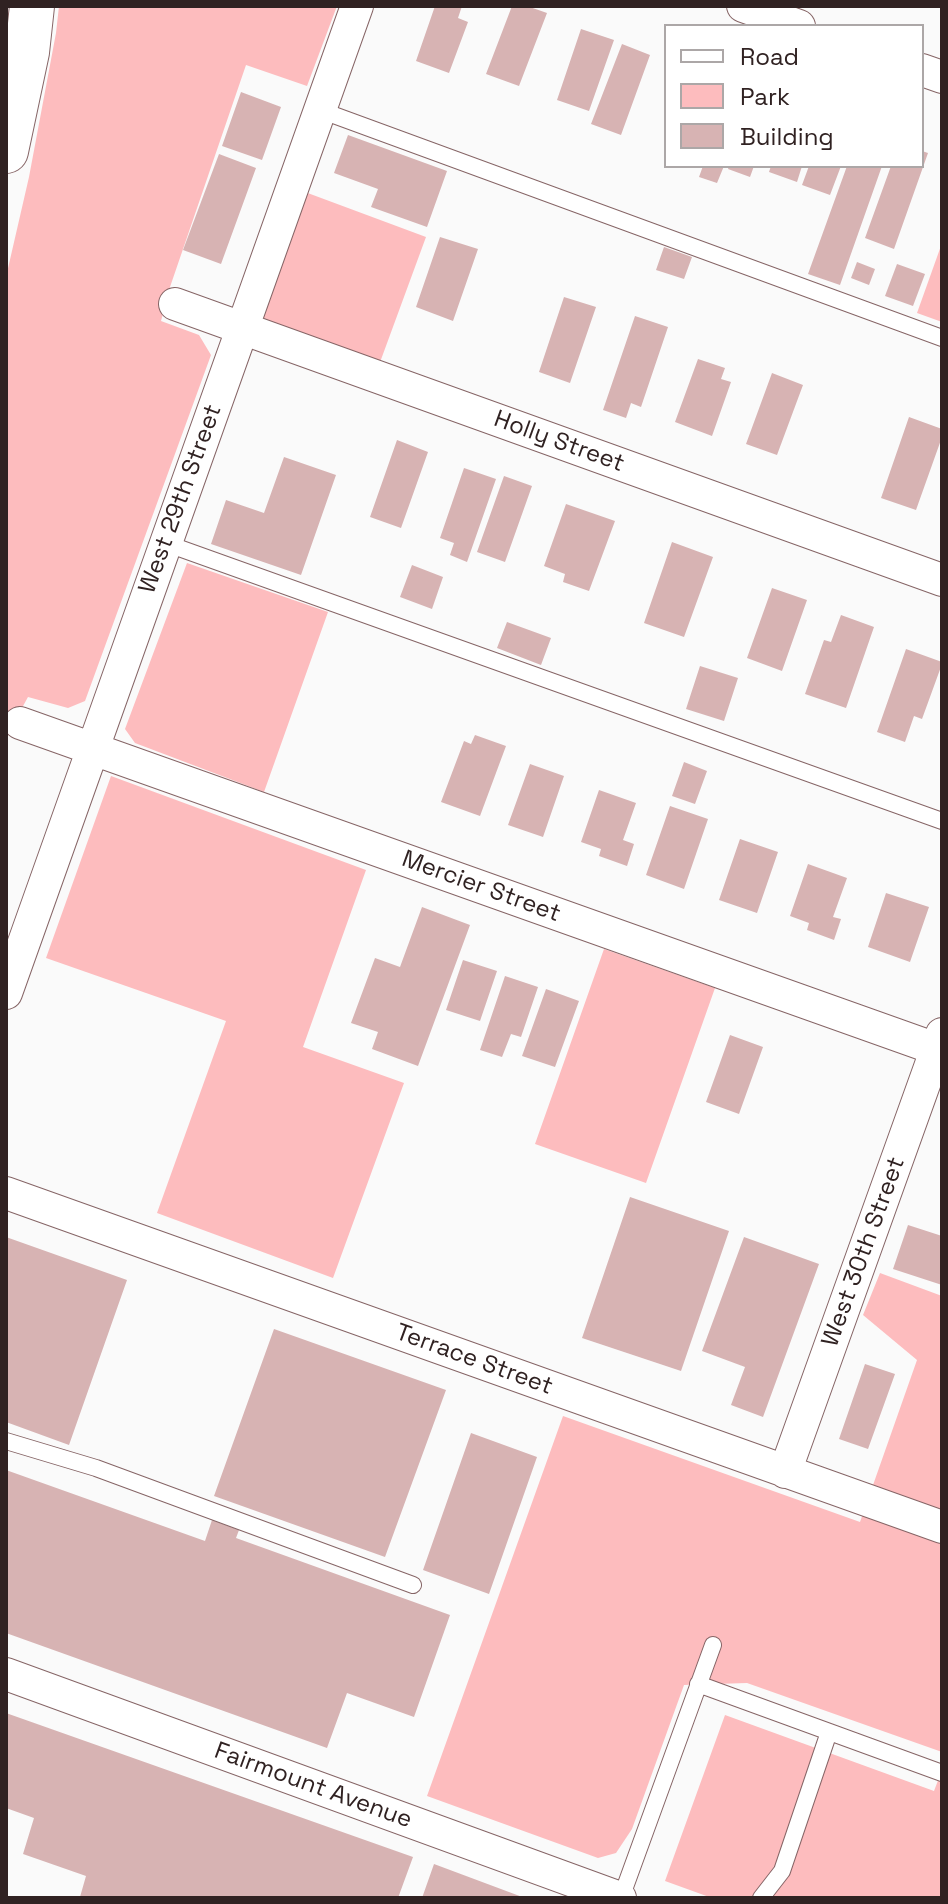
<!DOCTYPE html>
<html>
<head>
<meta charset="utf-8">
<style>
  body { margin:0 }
  #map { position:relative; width:948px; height:1904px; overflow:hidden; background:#fafafa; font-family:"Space Grotesk",sans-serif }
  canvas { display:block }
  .frame { position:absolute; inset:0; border:8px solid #302222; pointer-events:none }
  .legend { position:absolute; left:664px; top:24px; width:260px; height:144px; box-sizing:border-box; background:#fff; border:2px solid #aca7a7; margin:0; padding:10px 14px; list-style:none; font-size:24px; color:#302222 }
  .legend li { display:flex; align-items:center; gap:16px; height:40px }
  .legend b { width:40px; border:2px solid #aca7a7 }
</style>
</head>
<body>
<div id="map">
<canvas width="948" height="1904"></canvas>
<div class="frame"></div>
<ul class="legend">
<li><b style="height:10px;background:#fff"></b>Road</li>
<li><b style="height:22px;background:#fdbcbe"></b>Park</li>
<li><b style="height:22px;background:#d7b3b3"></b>Building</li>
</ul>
</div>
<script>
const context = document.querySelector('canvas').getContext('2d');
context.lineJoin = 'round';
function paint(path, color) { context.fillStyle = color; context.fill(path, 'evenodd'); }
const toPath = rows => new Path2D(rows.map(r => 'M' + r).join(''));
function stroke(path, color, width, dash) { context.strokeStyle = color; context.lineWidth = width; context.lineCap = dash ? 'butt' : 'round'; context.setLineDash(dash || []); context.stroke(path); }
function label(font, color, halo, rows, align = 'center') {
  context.font = font + ' "Space Grotesk",sans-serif'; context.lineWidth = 6; context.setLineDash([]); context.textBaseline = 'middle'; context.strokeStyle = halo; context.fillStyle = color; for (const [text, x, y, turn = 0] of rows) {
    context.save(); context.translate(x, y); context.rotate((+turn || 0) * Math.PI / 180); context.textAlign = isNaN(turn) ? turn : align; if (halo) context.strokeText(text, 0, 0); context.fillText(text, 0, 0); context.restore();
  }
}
const green = toPath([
  [59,6,337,6,307,86,246,65,170,287,161,321,199,335,211,355,85,701,68,708,28,697,6,737,6,277,29,177,56,33],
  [305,192,426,237,379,365,268,323,260,316],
  [942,243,942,322,917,313],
  [187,563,328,612,264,792,135,743,125,729],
  [111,776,366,870,303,1047,404,1083,333,1278,157,1213,226,1021,46,958],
  [604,949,715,988,646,1183,535,1144],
  [880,1273,942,1296,942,1752,747,1683,684,1685,632,1829,616,1853,598,1858,427,1796,563,1416,860,1522,917,1360,863,1315],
  [725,1715,934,1791,942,1770,942,1898,712,1898,665,1881]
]);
const building = toPath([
  [435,6,462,6,458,18,468,22,449,73,416,61],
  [512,6,527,6,547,13,519,86,486,74],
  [581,29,614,40,589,111,557,100],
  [622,44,650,55,621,135,591,124],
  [241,92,281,107,262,160,222,146],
  [348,135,447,171,427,227,371,207,378,189,334,173],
  [922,151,928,153,894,249,865,238,891,166,922,166],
  [219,154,256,168,221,264,183,250],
  [703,166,724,166,717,183,699,177],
  [729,166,754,166,750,177,728,169],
  [771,166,802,166,797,182,769,172],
  [809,166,841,166,830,195,802,185],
  [847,166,882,166,840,285,808,274],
  [440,237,478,249,453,321,416,307],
  [664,247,692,257,684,279,656,270],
  [857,262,875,269,869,285,851,278],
  [897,264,925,274,913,306,885,296],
  [564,297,596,307,570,383,539,372],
  [635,316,668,327,641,407,631,403,626,418,603,410],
  [698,359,725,368,721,379,731,382,712,436,675,422],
  [772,373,803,385,777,455,746,444],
  [909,417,942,429,942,437,916,510,881,498],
  [397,440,428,452,401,528,370,517],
  [284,457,336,475,301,575,211,544,226,500,264,513],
  [464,468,496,479,467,562,450,555,454,543,440,538],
  [504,476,532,486,505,562,477,552],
  [566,504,615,521,589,591,563,582,565,574,544,566],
  [672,542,713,557,684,637,644,623],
  [412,565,443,577,432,609,400,597],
  [772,588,807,600,782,671,747,658],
  [841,615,874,627,846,708,805,694,824,640,831,642],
  [507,622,551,638,541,665,497,648],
  [906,649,942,662,942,664,922,719,914,716,905,742,877,732],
  [700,666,738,678,724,721,686,709],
  [475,735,506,746,480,816,441,802,464,741,471,744],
  [684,762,707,771,695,804,672,796],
  [530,764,564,776,543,837,508,825],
  [599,790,636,803,623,840,634,844,627,866,599,856,601,849,581,842],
  [670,806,708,819,684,889,646,875],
  [740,839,778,852,757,913,719,900],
  [808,864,847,878,833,917,841,919,834,940,807,930,809,923,790,916],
  [886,893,929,907,910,962,868,947],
  [422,907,470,925,418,1066,372,1049,378,1032,351,1023,375,958,400,967],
  [463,960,497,971,480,1021,446,1010],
  [505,976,538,987,521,1037,511,1034,502,1057,480,1050],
  [546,989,579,1001,555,1067,522,1056],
  [730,1035,763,1047,739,1114,706,1102],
  [630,1197,729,1231,681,1371,582,1338],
  [908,1225,942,1236,942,1285,893,1269],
  [6,1237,127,1280,69,1445,6,1422],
  [744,1237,819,1264,763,1417,731,1405,745,1367,702,1351],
  [274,1329,446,1390,385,1557,214,1496],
  [865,1364,895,1374,868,1449,839,1439],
  [471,1433,537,1457,489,1594,423,1570],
  [6,1470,205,1541,212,1520,239,1530,236,1538,450,1615,414,1717,347,1693,327,1748,6,1633],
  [6,1713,413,1857,398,1898,80,1897,86,1876,23,1854,34,1818,6,1808],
  [434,1864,525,1898,422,1898]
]);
const service = toPath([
  [320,110,942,338],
  [165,543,942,821],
  [6,1441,96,1468,413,1585],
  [698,1684,942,1773],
  [621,1898,713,1645],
  [761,1898,782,1871,829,1732]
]);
const minor = toPath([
  [743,6,799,26],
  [922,70,942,77],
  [175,304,942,580],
  [20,723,942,1051],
  [6,993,357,6],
  [6,1193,942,1527],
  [785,1472,942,1034],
  [6,1674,620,1898]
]);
const motorway = toPath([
  [6,151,27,52,32,6]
]);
const streetNames = [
  ["Holly Street",559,442,20],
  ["West 29th Street",181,499,-70],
  ["Mercier Street",481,887,20],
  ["West 30th Street",864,1252,-70],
  ["Terrace Street",474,1360,20],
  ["Fairmount Avenue",313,1786,20]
];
paint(green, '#fdbcbe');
paint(building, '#d7b3b3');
stroke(service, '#866566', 18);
stroke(minor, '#866566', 34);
stroke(motorway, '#866566', 46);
stroke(service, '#fff', 16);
stroke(minor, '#fff', 32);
stroke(motorway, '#fff', 44);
label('24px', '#302222', '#fff', streetNames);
</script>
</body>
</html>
